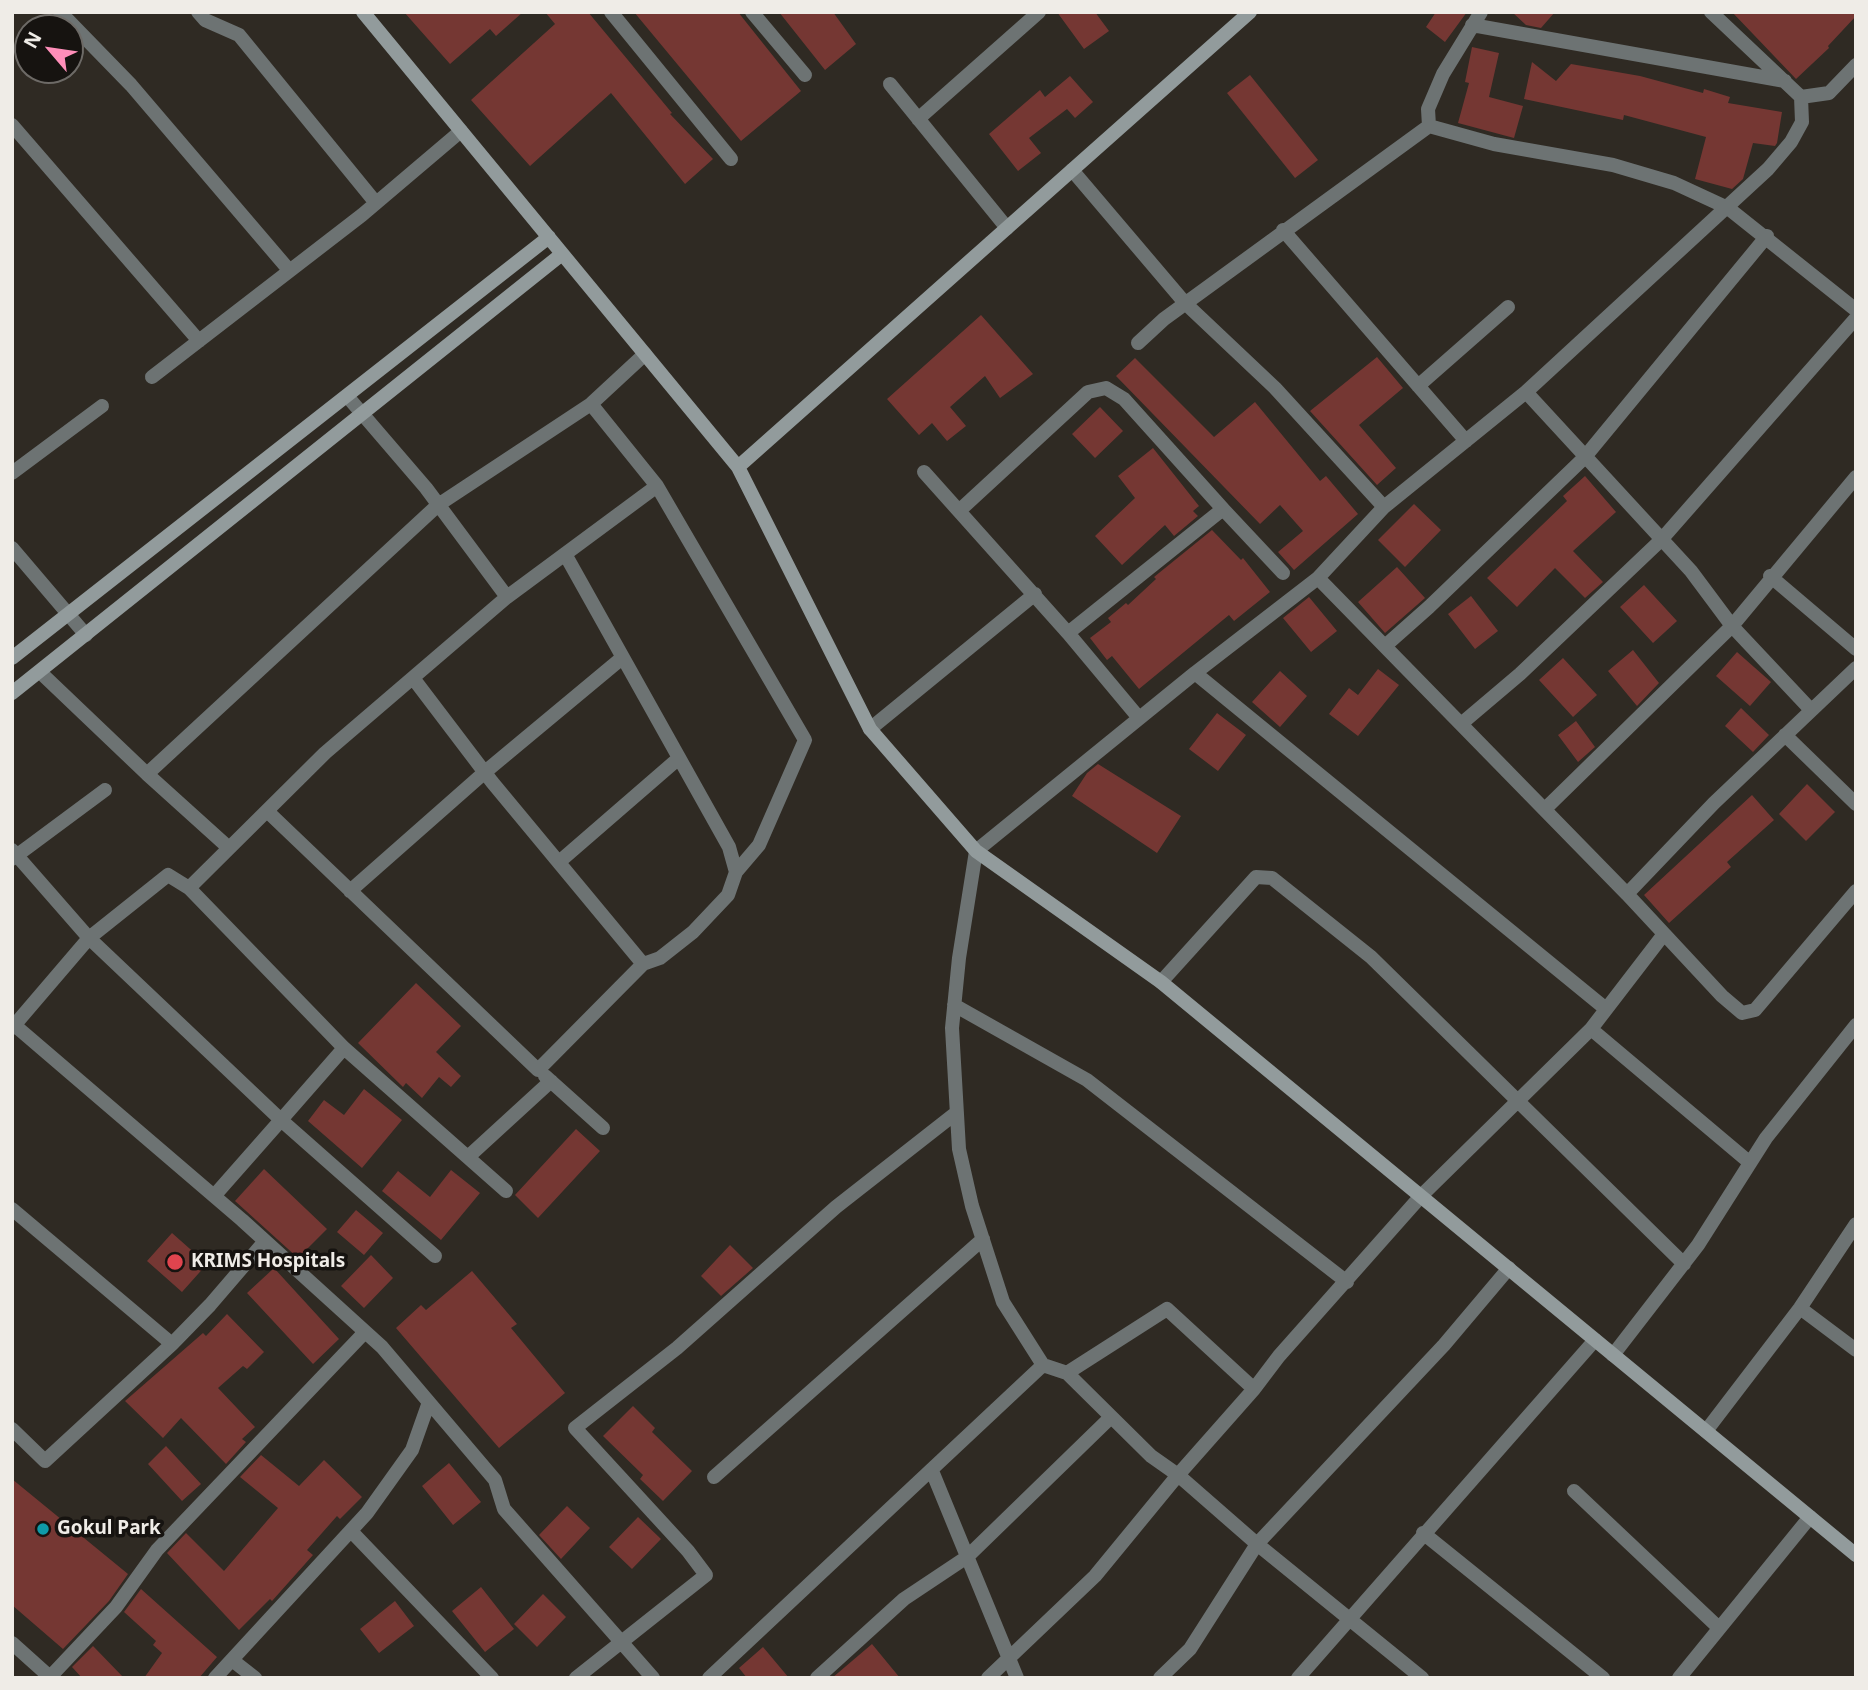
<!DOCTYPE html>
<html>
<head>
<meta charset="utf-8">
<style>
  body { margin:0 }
  #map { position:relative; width:1868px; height:1690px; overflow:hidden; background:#2f2a23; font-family:"Noto Sans",sans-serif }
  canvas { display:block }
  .frame { position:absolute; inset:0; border:14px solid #efece7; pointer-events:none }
  .north { position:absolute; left:14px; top:14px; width:70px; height:70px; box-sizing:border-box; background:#161310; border:2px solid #6d6a66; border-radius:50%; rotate:299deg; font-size:19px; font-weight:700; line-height:28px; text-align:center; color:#efece7 }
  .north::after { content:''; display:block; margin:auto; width:24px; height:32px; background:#ff8eb9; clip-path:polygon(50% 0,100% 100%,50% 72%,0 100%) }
</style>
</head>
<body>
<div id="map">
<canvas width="1868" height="1690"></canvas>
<div class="frame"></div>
<div class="north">N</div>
</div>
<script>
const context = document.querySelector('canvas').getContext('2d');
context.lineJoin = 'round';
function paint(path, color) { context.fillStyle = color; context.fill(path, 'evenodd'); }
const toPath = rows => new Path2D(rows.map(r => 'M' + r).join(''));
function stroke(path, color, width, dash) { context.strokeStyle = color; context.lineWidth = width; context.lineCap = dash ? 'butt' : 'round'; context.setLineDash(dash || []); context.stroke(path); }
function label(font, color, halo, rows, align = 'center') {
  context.font = font + ' "Noto Sans",sans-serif'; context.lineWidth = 7; context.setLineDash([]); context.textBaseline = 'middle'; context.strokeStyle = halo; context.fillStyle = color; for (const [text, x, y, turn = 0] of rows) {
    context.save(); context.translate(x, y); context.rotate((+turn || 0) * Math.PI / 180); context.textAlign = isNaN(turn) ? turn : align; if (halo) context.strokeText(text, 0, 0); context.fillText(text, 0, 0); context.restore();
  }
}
const building = toPath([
  [404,12,523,12,496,36,490,29,450,64],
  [545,12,588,12,672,113,670,114,713,159,685,184,611,93,530,166,471,100,555,24],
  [634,12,738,12,801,91,741,141],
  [779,12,833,12,856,44,825,70],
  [1057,12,1095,12,1109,31,1084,49],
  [1436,12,1467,12,1445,42,1426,27],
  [1512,12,1555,12,1541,28,1526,25],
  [1732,12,1856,12,1856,16,1828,46,1829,48,1796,79],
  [1472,47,1499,53,1489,97,1523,106,1514,138,1458,123,1469,83,1465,82],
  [1532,62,1556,81,1571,64,1640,76,1703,93,1704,89,1730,97,1728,103,1782,112,1777,143,1775,146,1753,143,1743,179,1732,189,1695,179,1706,137,1624,115,1623,120,1524,99],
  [1250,75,1318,160,1295,178,1227,93],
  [1070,76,1093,102,1075,118,1067,109,1029,138,1041,153,1018,171,989,134,1040,90,1045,97],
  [981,315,1033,374,1000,398,985,376,950,407,966,426,947,441,932,423,919,435,887,399],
  [1377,357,1403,388,1359,425,1396,468,1377,485,1310,411],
  [1135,358,1214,437,1255,402,1320,481,1326,476,1358,514,1294,570,1278,552,1303,531,1280,505,1260,524,1116,376],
  [1100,407,1123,431,1095,458,1072,434],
  [1153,448,1199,506,1193,511,1198,516,1174,536,1165,525,1122,565,1095,536,1135,498,1118,476],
  [1585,476,1616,512,1573,551,1603,582,1585,598,1555,568,1517,607,1487,578,1567,501,1563,496],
  [1414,504,1441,530,1405,567,1378,540],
  [1212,530,1241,560,1243,558,1270,592,1234,621,1229,615,1139,689,1112,656,1107,660,1090,638,1111,622,1108,618,1126,603,1128,605,1156,579,1154,577],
  [1397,567,1425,598,1385,633,1358,602],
  [1644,585,1677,621,1653,643,1620,607],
  [1471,596,1498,631,1475,649,1448,614],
  [1309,597,1337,631,1311,652,1283,618],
  [1633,650,1659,683,1637,706,1608,671],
  [1737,652,1771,682,1750,706,1716,676],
  [1563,658,1597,695,1573,717,1539,680],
  [1378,669,1399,685,1358,736,1329,714,1349,688,1358,695],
  [1280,671,1307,696,1280,727,1252,702],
  [1741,708,1769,735,1753,752,1725,726],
  [1217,713,1246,735,1218,771,1189,749],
  [1576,721,1595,747,1578,762,1558,735],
  [1098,764,1181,816,1157,853,1072,796,1087,773],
  [1807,784,1835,812,1806,841,1779,814],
  [1752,795,1774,820,1727,862,1731,867,1669,923,1644,895],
  [416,983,461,1026,436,1052,461,1076,451,1087,439,1077,422,1098,406,1083,403,1087,358,1043],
  [364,1089,402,1120,362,1168,308,1121,324,1100,344,1115],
  [576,1129,600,1151,538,1218,515,1195],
  [264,1169,327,1229,298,1258,235,1201],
  [451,1170,480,1193,441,1240,382,1191,398,1171,430,1197],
  [356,1210,383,1233,364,1255,337,1232],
  [172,1233,207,1264,182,1292,147,1261],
  [730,1245,753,1268,721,1296,701,1276],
  [371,1255,393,1278,364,1308,341,1286],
  [274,1268,339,1339,313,1364,247,1293],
  [472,1271,517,1324,511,1328,565,1393,499,1448,396,1328,421,1305,426,1310],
  [227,1314,264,1352,247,1369,243,1366,218,1388,255,1427,242,1439,246,1442,226,1464,181,1418,163,1438,125,1401,203,1333,206,1336],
  [633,1406,655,1428,652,1432,692,1471,663,1501,640,1479,643,1475,603,1436],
  [166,1446,201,1484,182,1501,148,1464],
  [261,1455,299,1486,324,1460,362,1497,340,1519,337,1516,307,1550,313,1555,272,1601,270,1599,239,1630,167,1553,186,1533,224,1571,278,1508,240,1477],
  [449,1463,481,1502,453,1525,422,1486],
  [12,1479,128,1574,109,1601,63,1649,12,1605],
  [567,1506,590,1528,561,1559,539,1535],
  [638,1517,661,1539,632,1569,609,1547],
  [481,1587,514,1629,485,1652,452,1611],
  [141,1589,217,1657,199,1678,144,1678,162,1653,153,1645,156,1641,124,1612],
  [543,1594,566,1617,537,1647,514,1624],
  [395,1601,414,1626,379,1653,360,1629],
  [872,1644,900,1678,832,1678],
  [93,1646,124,1678,82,1678,72,1667],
  [763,1647,789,1678,747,1678,739,1668]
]);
const street = toPath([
  [60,12,131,85,289,270],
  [198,12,205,20,239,35,376,203],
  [611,12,731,159],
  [752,12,805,75],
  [1481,12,1443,74,1428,109,1429,126,1494,144,1613,165,1674,183,1728,208,1856,310],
  [1472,25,1785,81],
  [890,84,1007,228],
  [1801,97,1829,93,1856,65],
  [918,119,1039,12],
  [12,125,199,341],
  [1072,170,1185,303,1275,388,1384,507],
  [1283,230,1466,441],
  [1138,343,1164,319,1429,126],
  [152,377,362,215,461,131],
  [1418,386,1508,307],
  [1526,392,1691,571,1732,626,1811,710],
  [347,396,426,488,507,597,657,486],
  [591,404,657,486,805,740,759,845,736,872],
  [924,472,1068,633,1223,509,1283,573],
  [12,473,102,406],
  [960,510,1088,392,1106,388,1124,399,1223,509],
  [12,548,86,635],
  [1770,576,1856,649],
  [1318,578,1627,894],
  [1068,633,1139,718],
  [1385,646,1429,607,1584,458,1767,236],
  [1856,668,1714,803,1627,894,1722,996,1742,1013,1755,1010,1856,891],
  [40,672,147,774],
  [1195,673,1606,1009],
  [413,678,492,782,643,964,660,958,693,932,728,895,736,872,729,847,565,554],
  [1461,724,1520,674,1661,540,1856,318],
  [870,729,1035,594],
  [1785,735,1856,804],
  [1546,808,1732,626,1856,477],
  [267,811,538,1070,643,964],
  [229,848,147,774,438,505,591,404,645,354],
  [12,850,89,938,281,1120,214,1196],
  [12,859,105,790],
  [559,862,679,758],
  [189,888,344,1048,506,1191],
  [350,891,485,772,622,658],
  [1161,982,1256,877,1272,878,1371,957,1684,1264],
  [954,1005,1087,1080,1347,1282],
  [12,1023,242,1220,382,1347,495,1480,504,1509,653,1678],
  [12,1028,89,938,168,875,189,888,325,753,507,597],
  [1591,1029,1749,1162],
  [344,1048,281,1120,435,1256],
  [545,1076,603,1128],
  [468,1157,551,1081],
  [12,1209,172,1344,210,1305,265,1241],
  [1800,1308,1856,1350],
  [1613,1355,1698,1245,1766,1138,1856,1025],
  [1043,1365,1067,1373,1151,1456,1178,1475,1257,1544,1422,1678],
  [1067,1373,1167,1309,1254,1389,1279,1356,1421,1196,1591,1029,1664,934],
  [12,1429,45,1461,172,1344],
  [1706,1431,1800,1308,1856,1224],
  [932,1471,1017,1678],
  [714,1477,983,1239],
  [1574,1491,1719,1628],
  [351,1531,492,1678],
  [1423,1533,1603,1678],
  [12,1643,51,1678],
  [232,1660,255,1678],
  [50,1677,116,1607,157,1550,365,1332],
  [215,1678,367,1513,412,1450,429,1402],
  [576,1678,706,1575,688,1551,575,1428,677,1348,836,1207,956,1113],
  [709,1678,1043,1365,1003,1302,972,1206,959,1149,952,1028,959,958,976,851,1195,673,1318,578,1384,507,1526,392,1768,169,1791,142,1802,122,1801,97,1711,12],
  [817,1678,904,1599,967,1557,1111,1417],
  [988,1678,1095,1576,1178,1475,1254,1389],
  [1160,1678,1190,1649,1257,1544,1444,1345,1509,1268],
  [1298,1678,1595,1340],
  [1679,1678,1810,1517]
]);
const secondary = toPath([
  [363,12,738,467,870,729,976,851,1161,982,1856,1555],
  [738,467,1250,12],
  [12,658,549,237],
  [12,693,562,254]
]);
const markers = [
  [175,1262,9,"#e0444e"],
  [43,1529,7,"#0f9aa8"]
];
const poiNames = [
  ["KRIMS Hospitals",191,1262],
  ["Gokul Park",57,1529]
];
paint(building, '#753733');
stroke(street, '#6d7373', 14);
stroke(secondary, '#929b9c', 14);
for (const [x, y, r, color] of markers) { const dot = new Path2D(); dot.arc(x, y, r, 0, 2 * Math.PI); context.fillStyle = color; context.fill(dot); stroke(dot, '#161310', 2.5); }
label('bold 19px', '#efece7', '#161310', poiNames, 'left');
</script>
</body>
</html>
